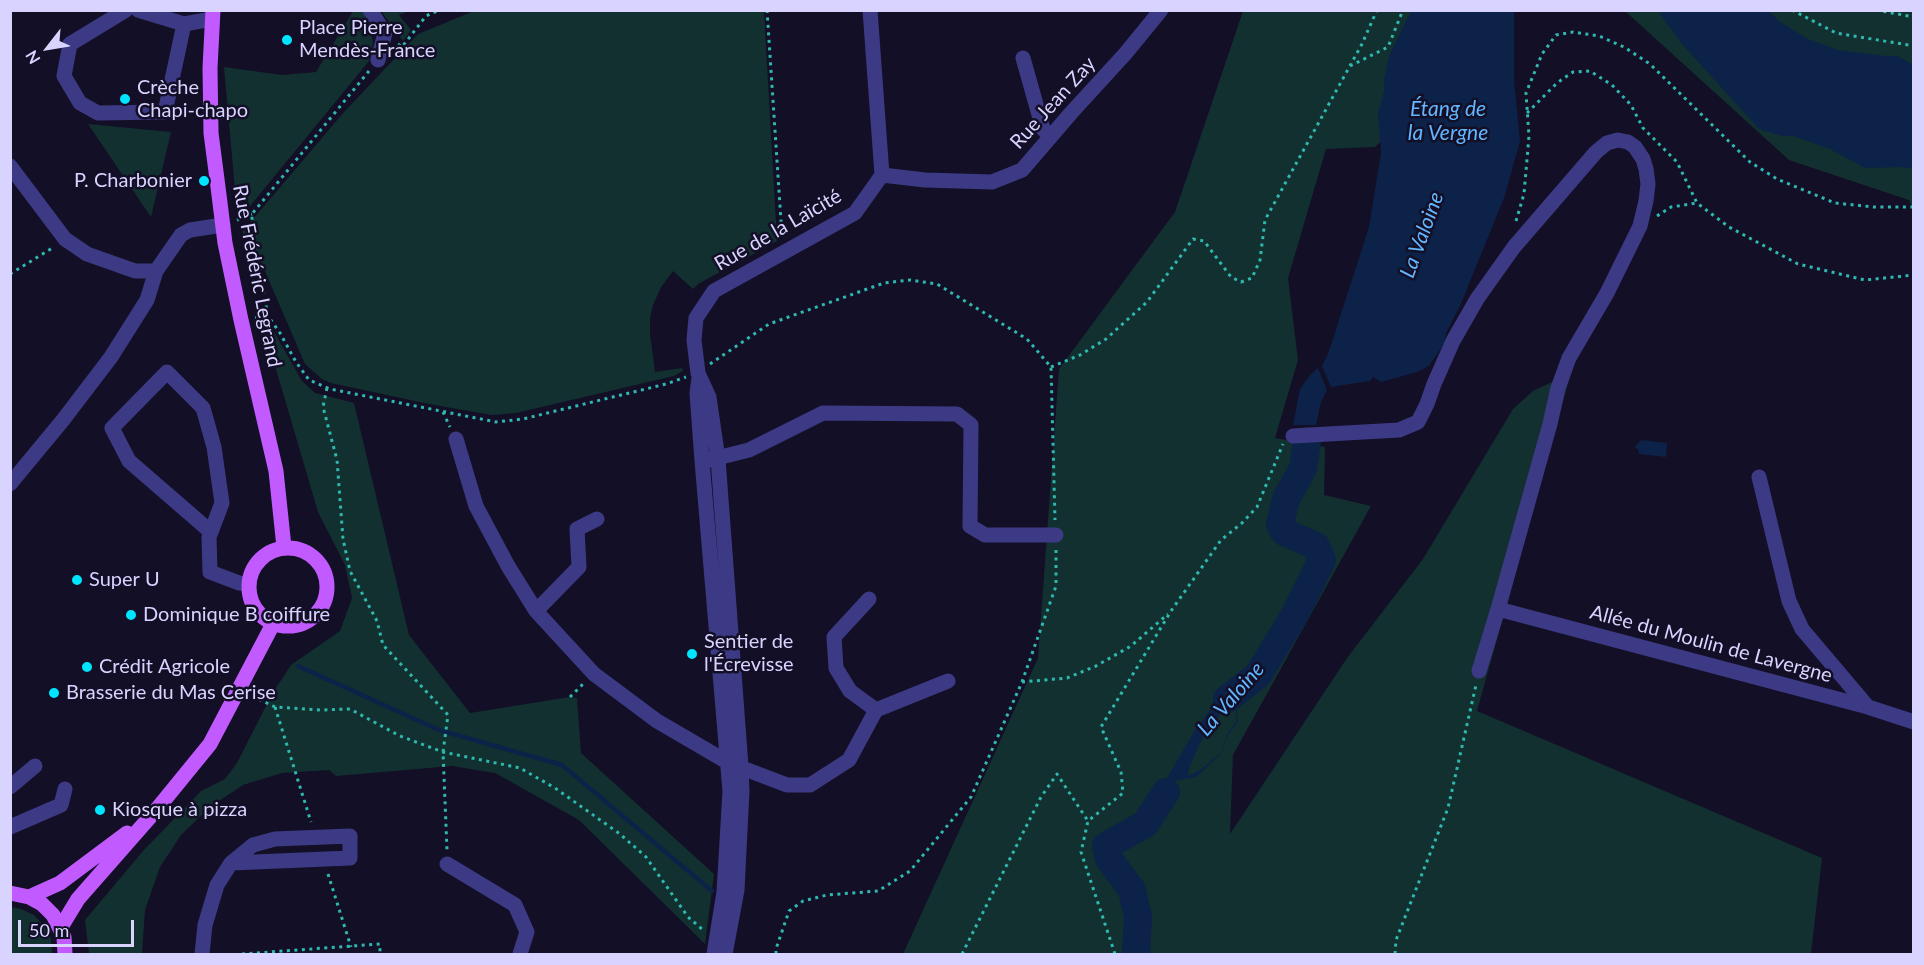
<!DOCTYPE html>
<html>
<head>
<meta charset="utf-8">
<style>
  body { margin:0 }
  #map { position:relative; width:1924px; height:965px; overflow:hidden; background:#130f26; font-family:Lato,sans-serif }
  canvas { display:block }
  .frame { position:absolute; inset:0; border:12px solid #d9d4ff; pointer-events:none }
  .north { position:absolute; left:18px; top:18px; width:60px; height:60px; -webkit-text-stroke:4px #130f26; paint-order:stroke; rotate:239deg; font-size:16px; font-weight:700; line-height:24px; text-align:center; color:#d9d4ff }
  .north::after { content:''; display:block; margin:auto; width:21px; height:27px; background:#d9d4ff; clip-path:polygon(50% 0,100% 100%,50% 72%,0 100%) }
  .scale { position:absolute; left:18px; top:920px; width:116px; height:27px; box-sizing:border-box; border:3px solid #d9d4ff; border-top:0; padding-left:8px; font-size:18px; line-height:21px; white-space:nowrap; color:#d9d4ff; -webkit-text-stroke:4px #130f26; paint-order:stroke }
</style>
</head>
<body>
<div id="map">
<canvas width="1924" height="965"></canvas>
<div class="frame"></div>
<div class="north">N</div>
<div class="scale">50 m</div>
</div>
<script>
const context = document.querySelector('canvas').getContext('2d');
context.lineJoin = 'round';
function paint(path, color) { context.fillStyle = color; context.fill(path, 'evenodd'); }
const toPath = rows => new Path2D(rows.map(r => 'M' + r).join(''));
function stroke(path, color, width, dash) { context.strokeStyle = color; context.lineWidth = width; context.lineCap = dash ? 'butt' : 'round'; context.setLineDash(dash || []); context.stroke(path); }
function label(font, color, halo, rows, align = 'center') {
  context.font = font + ' Lato,sans-serif'; context.lineWidth = 5; context.setLineDash([]); context.textBaseline = 'middle'; context.strokeStyle = halo; context.fillStyle = color; for (const [text, x, y, turn = 0] of rows) {
    context.save(); context.translate(x, y); context.rotate((+turn || 0) * Math.PI / 180); context.textAlign = isNaN(turn) ? turn : align; if (halo) context.strokeText(text, 0, 0); context.fillText(text, 0, 0); context.restore();
  }
}
const green = toPath([
  [351,11,364,11,366,13,373,42,369,61,246,211,237,212,224,67,282,75,316,72,352,13],
  [381,11,409,11,399,15,411,30,403,41],
  [474,11,764,11,777,241,698,284,693,289,673,271,661,287,653,305,650,318,650,334,655,372,682,368,683,371,674,376,516,413,492,415,429,404,331,383,322,379,305,364,261,262,251,242,242,232,344,112,418,34],
  [1243,11,1512,11,1375,147,1326,149,1288,278,1298,360,1275,438,1325,447,1324,495,1371,506,1233,755,1230,834,1347,658,1423,559,1513,409,1533,391,1571,373,1477,711,1822,858,1811,954,903,954,1038,658,1059,369,1175,212],
  [1625,11,1913,11,1913,210,1909,200,1789,160],
  [88,124,171,132,151,217],
  [263,325,273,330,302,381,315,393,354,403,409,635,470,713,570,697,577,698,581,753,714,874,705,944,579,820,495,773,452,766,336,776,329,770,282,773,243,785,210,807,181,835,160,867,145,910,142,954,89,954,85,920,143,851,201,791,225,779,237,763,272,694,291,665,340,631,352,598,345,565,318,512],
  [11,907,21,909,34,915,44,926,51,939,52,954,11,954]
]);
const water = toPath([
  [1411,11,1514,11,1514,79,1520,141,1504,198,1460,306,1446,333,1445,342,1429,366,1417,372,1381,382,1373,377,1370,381,1331,387,1322,366,1328,354,1369,227,1381,153,1378,113,1384,91,1384,80,1389,56],
  [1658,11,1769,11,1780,22,1808,39,1838,50,1886,56,1898,56,1913,65,1913,169,1903,167,1865,168,1830,149,1793,136,1782,136,1759,129,1682,44],
  [1318,368,1327,390,1321,402,1316,425,1293,425,1300,389,1310,375],
  [1303,440,1307,441,1303,468,1286,499,1280,524,1284,532,1316,546,1322,560,1307,587,1294,616,1261,658,1256,693,1242,702,1237,709,1238,721,1224,742,1224,747,1218,757,1196,777,1174,781,1158,809,1145,824,1110,844,1109,859,1132,890,1138,917,1136,954,1132,954,1135,912,1130,903,1125,882,1117,876,1105,863,1106,846,1111,836,1121,825,1155,804,1160,790,1196,728,1218,700,1254,668,1258,656,1282,625,1310,578,1318,560,1315,554,1280,534,1276,529,1275,520,1282,497,1297,472,1300,463],
  [1251,689,1255,690,1239,700,1236,709,1237,720,1227,735,1221,753,1200,770,1188,776,1189,768,1202,739,1225,707],
  [1641,440,1667,443,1666,457,1639,454,1639,451,1635,447]
]);
const stream = toPath([
  [298,666,439,730,562,765,712,891]
]);
const river = toPath([
  [1227,699,1258,675,1294,616,1322,560,1316,546,1284,532,1280,524,1286,499,1303,468,1307,441],
  [1136,954,1138,917,1132,890,1109,859,1106,846,1145,824,1166,792]
]);
const path = toPath([
  [767,10,782,236],
  [1792,10,1836,33,1914,46],
  [1876,10,1914,17],
  [398,44,402,47,426,16,439,10],
  [1350,66,1388,47,1403,10],
  [369,71,252,214,252,229,268,316,280,333,296,362,309,380,330,389,496,422,523,419,666,384,686,377],
  [1527,113,1557,83,1573,72,1590,71,1612,85,1631,105,1643,128,1677,162,1697,203,1729,227,1798,264,1865,280,1914,275],
  [1657,216,1671,207,1697,203],
  [237,220,252,214],
  [1516,221,1524,194,1529,136,1526,93,1542,54,1556,35,1573,32,1599,36,1624,47,1650,64,1750,162,1777,179,1835,203,1874,207,1914,207],
  [10,274,54,247],
  [255,318,268,316],
  [710,364,769,324,884,283,910,280,937,284,1027,339,1051,367,1055,520],
  [1051,367,1080,355,1106,339,1147,302,1193,239,1204,241,1231,277,1241,282,1252,278,1260,260,1265,220,1362,44,1377,10],
  [327,388,323,407,337,460,343,539,350,571,377,621,383,645,448,715,443,752,447,850],
  [443,412,450,427],
  [1022,682,1067,678,1096,666,1131,646,1168,614],
  [252,696,275,707,321,710,350,709,400,736,443,752,520,768,555,788,620,834,646,857,688,917,703,930],
  [570,697,584,683],
  [275,707,311,822],
  [328,874,351,947],
  [242,954,380,944,380,954],
  [776,954,776,949,789,911,803,901,827,895,878,891,910,871,971,797,1022,682,1056,586,1056,548],
  [962,954,1041,797,1057,774,1088,821],
  [1115,954,1081,852,1088,821,1123,793,1121,772,1101,727,1171,611,1221,540,1242,523,1257,507,1283,444],
  [1395,954,1396,940,1448,808,1476,685]
]);
const minor = toPath([
  [126,10,70,44,64,76,80,103,98,113,165,112,184,24],
  [138,10,184,24,212,19],
  [370,10,385,33,378,60],
  [1023,58,1043,129,1051,136],
  [10,166,65,239,87,254,135,271,156,271],
  [882,175,925,180,992,182,1022,170,1071,113,1125,54,1161,10],
  [699,378,697,393,702,461,730,791,724,892,714,954],
  [1293,436,1399,430,1418,422,1427,404,1434,384,1453,341,1477,299,1514,247,1596,152,1607,143,1618,140,1628,142,1635,147,1643,159,1646,169,1648,184,1646,201,1640,226,1607,293,1569,358,1558,388,1550,424,1498,609,1868,707,1914,722],
  [456,439,476,506,508,566,536,611,594,674,657,721,729,763,787,785,810,785,849,760,876,710,948,681],
  [709,460,749,450,823,413,957,414,971,425,970,526,985,535,1056,535],
  [1759,477,1789,601,1802,629,1868,707],
  [10,484,63,420,111,357,147,300,156,271,181,235,190,230,223,225],
  [211,532,129,461,112,428,167,372,203,408,214,447,222,503,211,532,209,537,210,572,239,583,249,584],
  [869,599,834,637,836,668,850,691,876,710],
  [536,611,579,567,577,529,597,519],
  [1479,671,1498,609],
  [10,787,35,766],
  [10,827,61,805,65,789],
  [350,836,350,858,231,863,253,845,275,839,350,836],
  [447,864,515,905,527,932,520,954],
  [202,954,205,925,217,885,231,863],
  [725,954,737,890,742,791,741,766,718,459,709,397,698,373,694,340,696,318,714,291,855,213,882,175,870,10]
]);
const major = toPath([
  [213,10,210,68,211,133,218,187,225,243,241,320,276,471,284,547],
  '249 587a39 39 0 1 1 78 0a39 39 0 1 1-78 0Z',
  [10,893,29,897,42,904,53,915,64,937,65,954],
  [29,897,60,883,127,833],
  [61,927,78,899,157,809,210,744,273,624]
]);
const markers = [
  [287,40,6,"#00e5ff"],
  [125,99,6,"#00e5ff"],
  [204,181,6,"#00e5ff"],
  [77,580,6,"#00e5ff"],
  [131,615,6,"#00e5ff"],
  [692,654,6,"#00e5ff"],
  [87,667,6,"#00e5ff"],
  [54,693,6,"#00e5ff"],
  [100,810,6,"#00e5ff"]
];
const poiNames = [
  ["Place Pierre",299,28],
  ["Mendès-France",299,51],
  ["Crèche",137,88],
  ["Chapi-chapo",137,111],
  ["P. Charbonier",192,181,"right"],
  ["Super U",89,580],
  ["Dominique B coiffure",143,615],
  ["Sentier de",704,642],
  ["l'Écrevisse",704,665],
  ["Crédit Agricole",99,667],
  ["Brasserie du Mas Cerise",66,693],
  ["Kiosque à pizza",112,810]
];
const streetNames = [
  ["Rue Jean Zay",1053,103,-48],
  ["Rue de la Laïcité",778,230,-30],
  ["Rue Frédéric Legrand",257,276,79],
  ["Allée du Moulin de Lavergne",1711,644,15]
];
const waterNames = [
  ["Étang de",1448,109],
  ["la Vergne",1448,133],
  ["La Valoine",1422,235,-70],
  ["La Valoine",1231,699,-49]
];
paint(green, '#12302f');
paint(water, '#0c2248');
stroke(stream, '#0c2248', 4.5);
stroke(river, '#0c2248', 28);
stroke(path, '#2fb8b0', 3, [3, 4.5]);
stroke(minor, '#3d3a85', 15);
stroke(major, '#c25bff', 15);
for (const [x, y, r, color] of markers) { const dot = new Path2D(); dot.arc(x, y, r, 0, 2 * Math.PI); context.fillStyle = color; context.fill(dot); stroke(dot, '#130f26', 2); }
label('20px', '#d9d4ff', '#130f26', poiNames, 'left');
label('20px', '#d9d4ff', '#130f26', streetNames);
label('italic 21px', '#62b6ff', '#130f26', waterNames);
</script>
</body>
</html>
